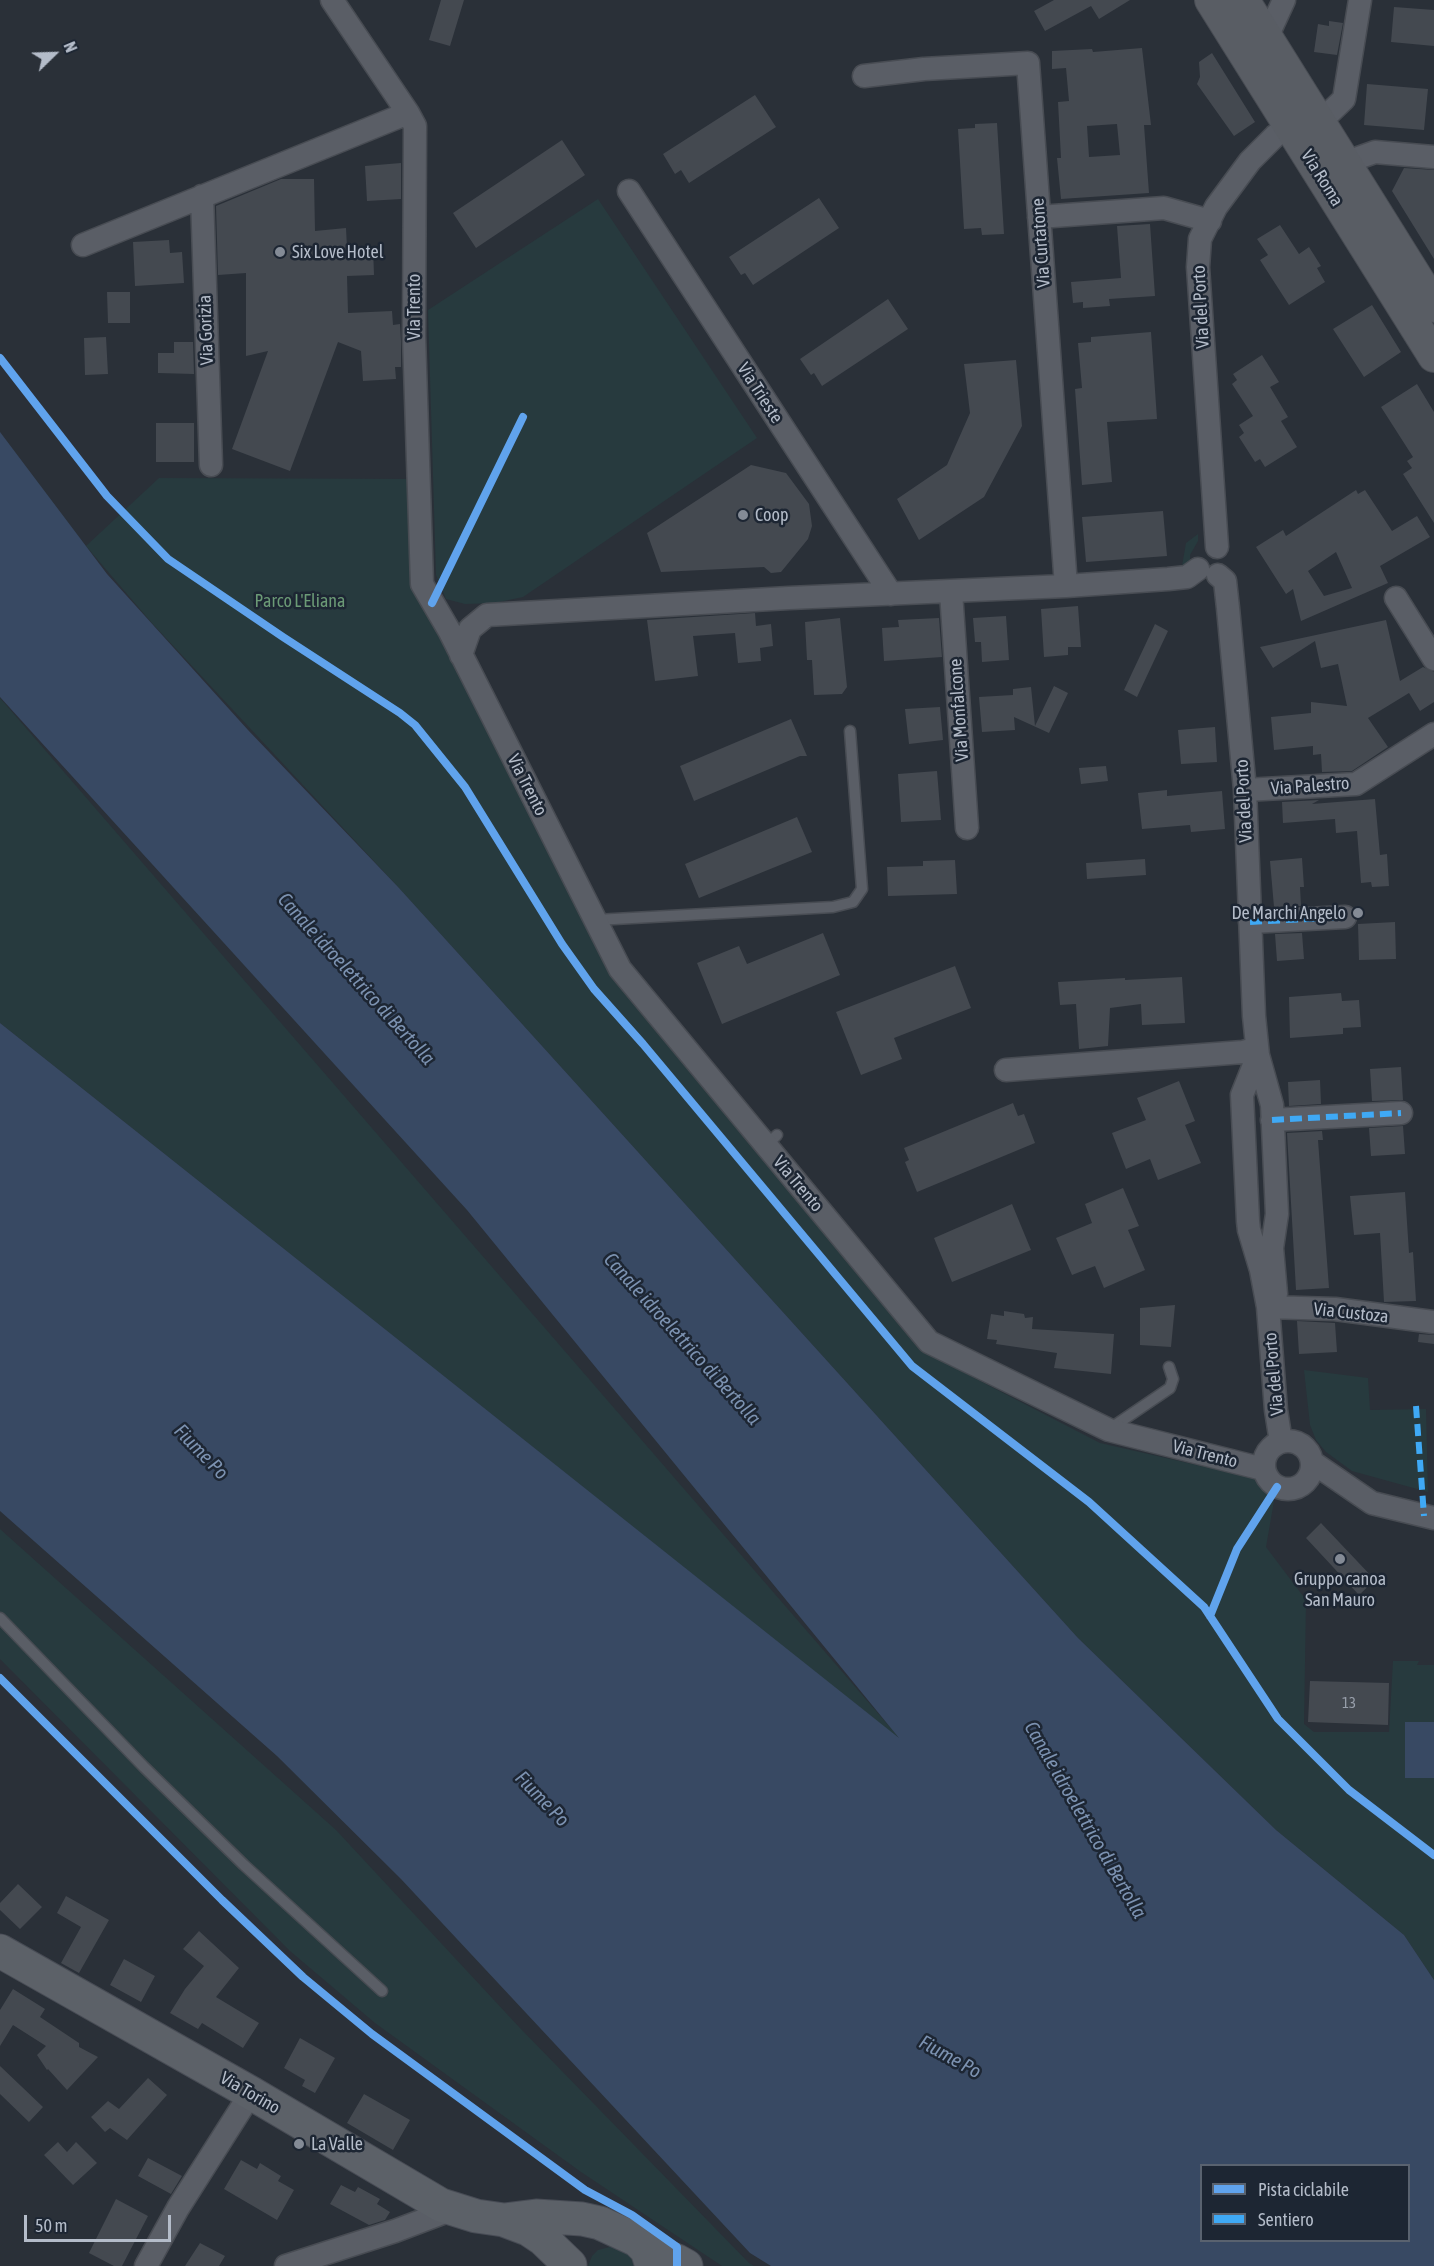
<!DOCTYPE html>
<html>
<head>
<meta charset="utf-8">
<style>
  body { margin:0 }
  #map { position:relative; width:1434px; height:2266px; overflow:hidden; background:#2a3038; font-family:"Asap Condensed",sans-serif }
  canvas { display:block }
  .legend { position:absolute; left:1200px; top:2164px; width:210px; height:78px; box-sizing:border-box; background:#1d2633; border:2px solid #59626f; margin:0; padding:8px 10px; list-style:none; font-size:18px; color:#b4bcc9 }
  .legend li { display:flex; align-items:center; gap:12px; height:30px }
  .legend b { width:30px; border:2px solid #59626f }
  .north { position:absolute; left:24px; top:24px; width:60px; height:60px; -webkit-text-stroke:4px #1d2633; paint-order:stroke; rotate:67deg; font-size:16px; font-weight:700; line-height:24px; text-align:center; color:#b4bcc9 }
  .north::after { content:''; display:block; margin:auto; width:21px; height:27px; background:#b4bcc9; clip-path:polygon(50% 0,100% 100%,50% 72%,0 100%) }
  .scale { position:absolute; left:24px; top:2215px; width:147px; height:27px; box-sizing:border-box; border:3px solid #b4bcc9; border-top:0; padding-left:8px; font-size:18px; line-height:21px; white-space:nowrap; color:#b4bcc9; -webkit-text-stroke:4px #1d2633; paint-order:stroke }
</style>
</head>
<body>
<div id="map">
<canvas width="1434" height="2266"></canvas>
<ul class="legend">
<li><b style="height:8px;background:#60a3ed"></b>Pista ciclabile</li>
<li><b style="height:8px;background:#3fa9f5"></b>Sentiero</li>
</ul>
<div class="north">N</div>
<div class="scale">50 m</div>
</div>
<script>
const context = document.querySelector('canvas').getContext('2d');
context.lineJoin = 'round';
function paint(path, color) { context.fillStyle = color; context.fill(path, 'evenodd'); }
const toPath = rows => new Path2D(rows.map(r => 'M' + r).join(''));
function stroke(path, color, width, dash) { context.strokeStyle = color; context.lineWidth = width; context.lineCap = dash ? 'butt' : 'round'; context.setLineDash(dash || []); context.stroke(path); }
function label(font, color, halo, rows, align = 'center') {
  context.font = font + ' "Asap Condensed",sans-serif'; context.lineWidth = 5; context.setLineDash([]); context.textBaseline = 'middle'; context.strokeStyle = halo; context.fillStyle = color; for (const [text, x, y, turn = 0] of rows) {
    context.save(); context.translate(x, y); context.rotate((+turn || 0) * Math.PI / 180); context.textAlign = isNaN(turn) ? turn : align; if (halo) context.strokeText(text, 0, 0); context.fillText(text, 0, 0); context.restore();
  }
}
const green = toPath([
  [598,199,757,438,523,597,494,603,465,604,446,599,436,575,428,310],
  [159,478,418,479,422,584,620,969,926,1353,1100,1443,1254,1478,1274,1501,1266,1547,1306,1600,1304,1724,1314,1732,1389,1732,1393,1661,1419,1661,1417,1665,1434,1665,1434,1980,1404,1935,1276,1830,1078,1638,399,888,151,622,86,546],
  [1198,534,1198,541,1190,555,1190,566,1183,570,1182,566,1186,543],
  [0,698,902,1741,0,1023],
  [1304,1370,1368,1378,1370,1410,1426,1409,1428,1492,1352,1471,1326,1452,1316,1440,1310,1425],
  [0,1529,336,1830,519,2027,749,2263,754,2266,722,2266,581,2172,375,2023,290,1951,0,1659],
  [614,2246,630,2253,637,2266,588,2266,592,2256,598,2250]
]);
const water = toPath([
  [0,432,107,574,248,730,399,888,1078,1638,1276,1830,1404,1935,1434,1980,1434,2266,771,2266,750,2253,401,1879,277,1756,0,1511,0,1023,899,1738,467,1210,0,697],
  [1202,2166,1408,2166,1408,2240,1202,2240],
  [1405,1722,1434,1722,1434,1778,1405,1778]
]);
const building = toPath([
  [441,0,464,0,450,46,429,40],
  [1054,0,1130,0,1099,19,1091,6,1045,31,1034,11],
  [1394,7,1434,10,1434,46,1391,42],
  [1329,21,1343,23,1337,55,1314,52,1318,24,1329,26],
  [1142,48,1151,125,1144,125,1149,193,1061,199,1057,158,1061,158,1058,102,1069,101,1066,68,1052,69,1052,51,1092,49,1093,52],
  [1117,124,1120,155,1089,157,1087,126],
  [1212,53,1255,122,1234,136,1197,84,1200,77,1199,62],
  [1367,84,1428,89,1424,130,1364,125],
  [755,95,776,127,689,183,681,170,675,174,663,154],
  [997,123,1004,234,982,235,981,228,964,229,958,129,975,128,975,124],
  [562,140,585,175,476,248,453,213],
  [401,163,401,199,367,201,365,166],
  [1404,168,1434,170,1434,259,1392,191],
  [281,179,314,179,315,231,346,228,347,248,373,247,374,275,347,276,348,313,392,311,393,325,400,324,401,341,401,367,395,367,396,379,363,381,361,351,338,342,290,471,232,449,268,351,246,356,246,273,218,275,216,206],
  [819,198,839,228,753,285,745,273,741,275,729,257],
  [1150,224,1155,296,1109,299,1110,306,1083,308,1083,302,1073,303,1071,282,1121,278,1117,226],
  [1280,225,1299,254,1309,247,1321,266,1317,268,1325,282,1289,305,1260,260,1268,255,1257,239],
  [169,240,170,253,182,252,184,283,135,286,133,242],
  [107,292,130,292,130,323,108,323],
  [888,299,908,329,822,386,814,373,811,375,800,359],
  [1372,305,1401,352,1364,377,1333,329],
  [1151,332,1157,419,1107,422,1112,482,1082,485,1075,389,1082,388,1078,343,1091,342,1091,337],
  [106,337,108,374,85,375,84,338],
  [174,342,193,342,194,374,158,373,158,353,174,353],
  [1262,355,1279,382,1270,387,1288,417,1281,421,1297,447,1265,467,1260,459,1255,462,1239,437,1244,433,1239,425,1253,416,1232,384,1237,380,1233,374],
  [1016,360,1022,426,984,497,919,540,897,499,947,465,970,413,964,364],
  [1417,384,1434,412,1434,523,1403,474,1412,468,1407,461,1413,457,1381,407],
  [156,423,194,423,194,462,156,462],
  [751,465,786,473,809,504,812,526,808,539,781,572,771,573,764,567,661,572,647,533],
  [1356,490,1358,494,1365,490,1392,531,1417,516,1430,537,1380,566,1388,583,1301,621,1293,589,1286,594,1256,547,1283,530,1286,536],
  [1336,552,1352,588,1324,596,1308,571],
  [1163,511,1167,556,1086,562,1082,517],
  [1078,606,1081,647,1068,647,1068,655,1044,657,1041,609],
  [755,613,756,626,771,624,773,646,760,648,761,661,738,663,735,633,693,636,698,676,655,681,647,620],
  [1006,616,1009,660,982,662,981,642,975,642,973,618],
  [840,618,847,687,842,694,814,695,812,660,807,660,805,622],
  [939,618,942,657,884,661,882,628,899,627,898,620],
  [1386,620,1400,681,1423,667,1434,672,1434,702,1420,711,1409,693,1368,718,1388,747,1352,771,1322,772,1321,754,1313,755,1313,746,1274,750,1271,717,1311,713,1311,702,1347,706,1338,664,1321,668,1315,641,1273,668,1260,647],
  [1155,624,1168,631,1137,697,1124,690],
  [1054,686,1068,693,1049,733,1014,717,1015,730,982,732,979,697,1013,695,1013,689,1031,687,1035,726],
  [940,707,943,740,909,744,905,709],
  [791,719,807,756,800,756,694,801,680,766],
  [1215,727,1217,762,1181,764,1178,730],
  [1106,766,1108,781,1081,784,1079,768],
  [937,771,941,820,901,822,898,774],
  [1167,790,1167,796,1222,791,1225,829,1191,832,1190,825,1142,829,1138,793],
  [1375,799,1380,855,1387,854,1389,886,1372,887,1371,882,1361,883,1357,831,1336,833,1335,819,1283,823,1282,802,1319,800,1312,804],
  [797,817,812,852,699,898,685,864],
  [1302,858,1304,887,1300,887,1301,906,1274,907,1270,861],
  [1145,859,1146,875,1087,879,1086,863],
  [955,860,957,894,888,896,887,867,923,866,923,861],
  [1395,922,1396,959,1359,960,1358,924],
  [823,933,840,975,722,1024,697,963,739,946,747,964],
  [1302,933,1304,959,1277,961,1275,934],
  [955,966,971,1008,894,1038,902,1059,861,1075,836,1012],
  [1182,977,1185,1023,1142,1025,1141,1004,1110,1008,1108,1046,1079,1049,1076,1004,1060,1005,1058,982,1125,978,1125,980],
  [1341,993,1342,1001,1359,1000,1361,1027,1343,1028,1343,1034,1290,1038,1289,997],
  [1401,1067,1403,1100,1372,1101,1370,1069],
  [1320,1080,1321,1104,1289,1106,1288,1082],
  [1179,1081,1195,1121,1185,1125,1201,1163,1158,1180,1150,1159,1126,1169,1112,1133,1146,1120,1137,1098],
  [1013,1103,1018,1116,1024,1114,1035,1143,917,1192,905,1162,909,1160,904,1148],
  [1403,1126,1405,1154,1371,1156,1369,1128],
  [1322,1131,1323,1140,1318,1140,1329,1288,1296,1290,1287,1133],
  [1123,1188,1139,1226,1128,1230,1145,1270,1104,1288,1095,1266,1072,1275,1056,1238,1092,1223,1085,1204],
  [1405,1192,1409,1253,1413,1252,1416,1301,1384,1302,1380,1233,1354,1235,1350,1196],
  [1012,1204,1031,1250,952,1282,934,1238],
  [1175,1305,1171,1347,1140,1345,1140,1308],
  [1004,1311,1024,1314,1025,1318,1033,1317,1032,1329,1114,1334,1111,1374,1054,1368,1057,1353,996,1344,997,1340,987,1339,991,1314,1004,1316],
  [1297,1321,1335,1323,1337,1352,1299,1354],
  [1419,1334,1434,1335,1434,1344,1418,1342],
  [1321,1523,1375,1580,1359,1595,1306,1538],
  [1310,1681,1389,1683,1388,1725,1308,1722],
  [18,1884,42,1907,20,1929,0,1910,0,1903],
  [66,1896,109,1920,79,1973,61,1963,81,1927,57,1913],
  [199,1931,239,1968,216,1997,259,2023,243,2048,202,2023,198,2029,170,2013,185,1989,204,1966,183,1949],
  [124,1959,155,1976,141,2002,110,1985],
  [13,1989,45,2009,40,2017,79,2043,79,2047,98,2057,67,2090,48,2069,47,2070,37,2055,46,2046,13,2025,0,2046,0,2010],
  [300,2038,335,2058,315,2093,302,2086,305,2080,284,2068],
  [0,2066,43,2107,29,2122,0,2094],
  [148,2078,167,2095,127,2140,110,2128,105,2132,91,2117,108,2101,119,2109],
  [364,2094,410,2120,393,2150,347,2123],
  [58,2142,67,2152,76,2142,97,2163,73,2185,44,2155],
  [148,2158,182,2176,171,2194,138,2176],
  [241,2160,257,2169,260,2163,281,2176,278,2181,294,2190,277,2220,224,2189],
  [341,2185,355,2192,358,2187,380,2199,377,2204,390,2212,385,2220,369,2225,330,2204],
  [116,2199,148,2216,122,2266,114,2266,89,2253],
  [200,2243,225,2256,219,2266,185,2266]
]);
const lane = toPath([
  [596,920,833,907,853,902,862,889,850,731],
  [766,1146,777,1135],
  [1111,1428,1170,1388,1173,1379,1169,1367],
  [0,1618,144,1767,244,1865,382,1991]
]);
const street = toPath([
  [332,0,408,113],
  [1262,48,1284,0],
  [864,76,924,69,1028,63,1066,586],
  [1319,123,1344,99,1360,0],
  [1344,163,1375,152,1434,157],
  [629,191,891,594],
  [202,196,211,465],
  [1039,217,1164,208,1210,221],
  [83,245,408,113,415,126,414,336,422,584,450,632,620,969,929,1342,1109,1430,1263,1469],
  [1217,547,1198,267,1200,239,1216,207,1250,161,1275,136,1300,118],
  [1218,575,1225,581,1228,608,1245,790,1254,1016,1258,1055,1272,1105,1277,1214,1272,1248,1276,1294,1268,1307],
  [951,592,967,828],
  [1396,598,1434,659],
  [461,655,470,629,487,615,789,598,1066,586,1168,579,1187,577,1198,569],
  [1245,790,1356,784,1434,734],
  [1250,922,1345,917],
  [1258,1055,1242,1095,1248,1221,1249,1230,1261,1270,1268,1307,1276,1410,1281,1442],
  [1006,1070,1243,1052,1257,1048],
  [1272,1120,1401,1113],
  [1268,1307,1335,1309,1434,1322],
  '1264 1465a24 24 0 1 1 48 0a24 24 0 1 1-48 0Z',
  [1312,1462,1372,1503,1434,1518],
  [146,2266,178,2208,251,2093],
  [286,2266,395,2231,453,2209]
]);
const secondary = toPath([
  [1211,0,1434,356],
  [1243,0,1434,306]
]);
const primary = toPath([
  [0,1951,251,2093,441,2205,476,2216,504,2220,536,2216,582,2219,600,2223,637,2240,647,2250,652,2266],
  [504,2220,528,2229,543,2239,570,2265],
  [647,2250,677,2261,686,2266]
]);
const quiet = toPath([
  [1250,922,1345,917],
  [1272,1120,1401,1113],
  [1416,1406,1424,1516]
]);
const cycleway = toPath([
  [0,358,107,496,168,559,283,637,400,713,415,725,465,787,562,944,594,989,643,1044,912,1366,1089,1502,1204,1607,1278,1719,1349,1790,1434,1855],
  [432,603,523,417],
  [1210,1616,1237,1549,1277,1487],
  [0,1678,222,1900,303,1977,372,2034,585,2190,632,2215,677,2247,677,2266]
]);
const markers = [
  [280,252,6,"#848b96"],
  [743,515,6,"#848b96"],
  [1358,913,6,"#848b96"],
  [1340,1559,6,"#848b96"],
  [299,2144,6,"#848b96"]
];
const numberNames = [
  ["13",1349,1703]
];
const streetNames = [
  ["Via Roma",1322,178,58],
  ["Via Curtatone",1041,243,-94],
  ["Via Trento",414,307,-90],
  ["Via del Porto",1201,307,-93],
  ["Via Gorizia",206,330,-92],
  ["Via Trieste",760,393,57],
  ["Via Monfalcone",959,710,-94],
  ["Via Trento",527,785,63],
  ["Via Palestro",1310,786,-4],
  ["Via del Porto",1244,801,-93],
  ["Via Trento",798,1184,50],
  ["Via Custoza",1351,1313,6],
  ["Via del Porto",1274,1374,-95],
  ["Via Trento",1205,1454,14],
  ["Via Torino",250,2093,30]
];
const poiNames = [
  ["Six Love Hotel",292,252],
  ["Coop",755,515],
  ["De Marchi Angelo",1346,913,"right"],
  ["Gruppo canoa",1340,1579,"center"],
  ["San Mauro",1340,1600,"center"],
  ["La Valle",311,2144]
];
const parkNames = [
  ["Parco L'Eliana",300,601]
];
const waterNames = [
  ["Canale idroelettrico di Bertolla",356,979,48],
  ["Canale idroelettrico di Bertolla",682,1339,48],
  ["Fiume Po",201,1452,46],
  ["Fiume Po",542,1799,46],
  ["Canale idroelettrico di Bertolla",1085,1820,60],
  ["Fiume Po",950,2057,29]
];
paint(green, '#273a3e');
paint(water, '#384963');
paint(building, '#444950');
stroke(lane, '#484c53', 13);
stroke(street, '#484c53', 25);
stroke(secondary, '#484c53', 34);
stroke(primary, '#484c55', 35);
stroke(lane, '#5a5e66', 10);
stroke(street, '#5a5e66', 22);
stroke(secondary, '#595d64', 32);
stroke(primary, '#5c6168', 33);
stroke(quiet, '#3fa9f5', 6, [12, 6]);
stroke(cycleway, '#60a3ed', 8);
for (const [x, y, r, color] of markers) { const dot = new Path2D(); dot.arc(x, y, r, 0, 2 * Math.PI); context.fillStyle = color; context.fill(dot); stroke(dot, '#1d2633', 2); }
label('15px', '#989fab', null, numberNames);
label('18px', '#b4bcc9', '#1d2633', streetNames);
label('18px', '#b4bcc9', '#1d2633', poiNames, 'left');
label('18px', '#6b9a76', '#1d2633', parkNames);
label('italic 20px', '#7c92b1', '#1d2633', waterNames);
</script>
</body>
</html>
